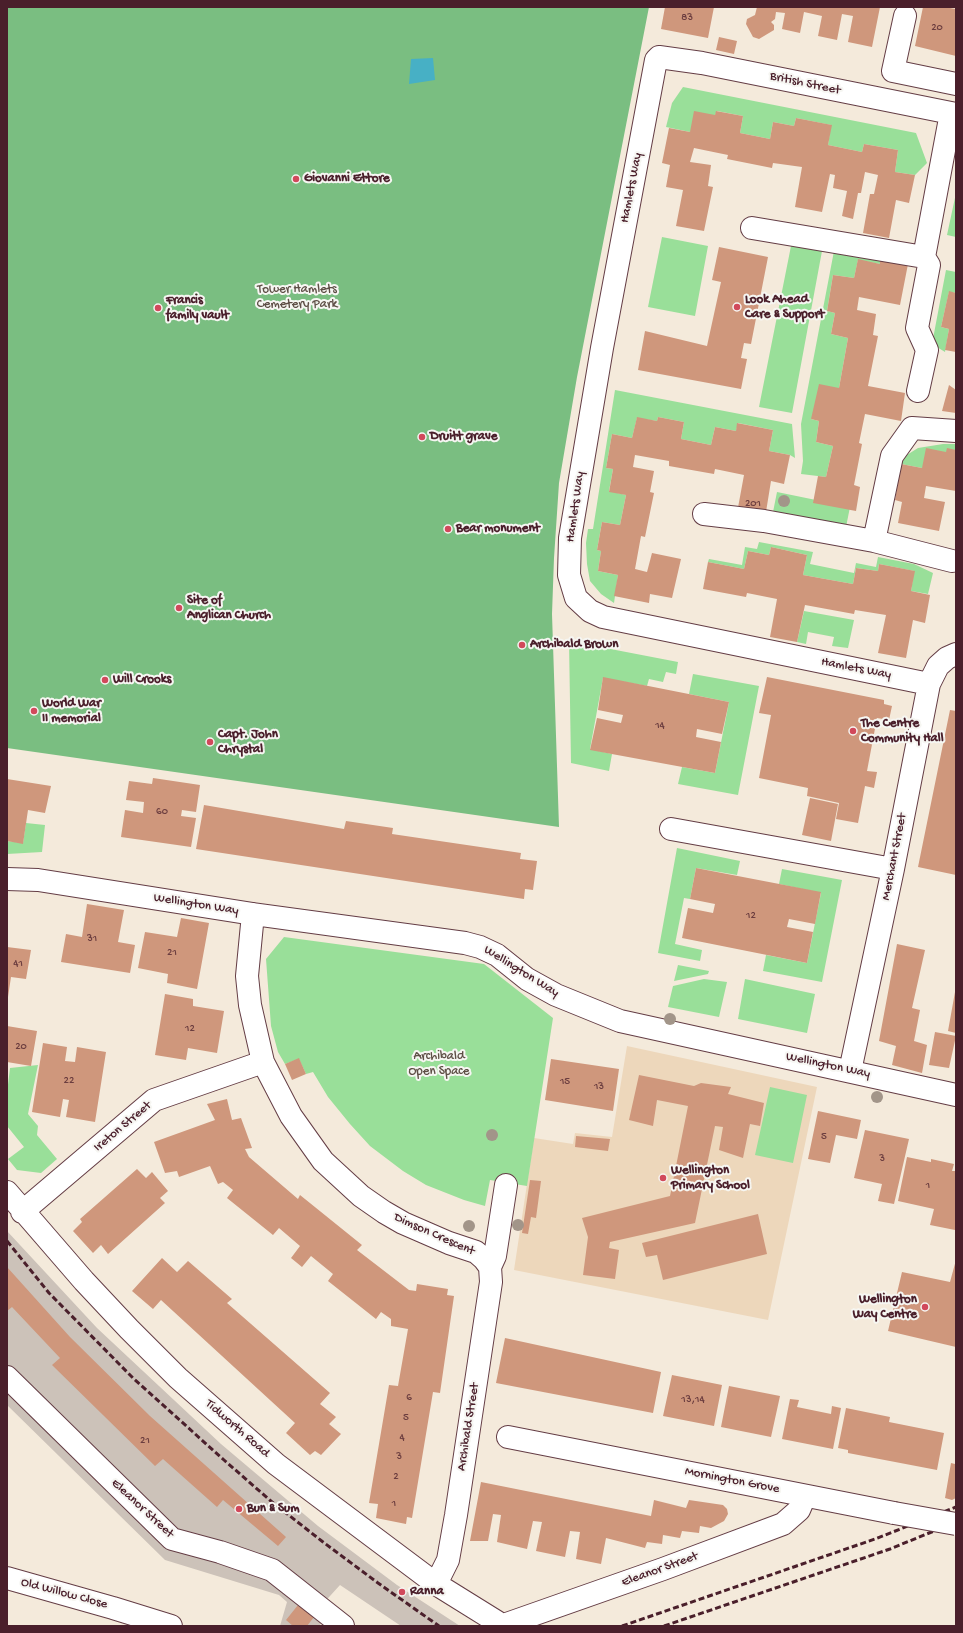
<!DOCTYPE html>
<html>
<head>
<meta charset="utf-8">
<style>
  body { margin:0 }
  #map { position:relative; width:963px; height:1633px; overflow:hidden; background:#f4eadb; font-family:"Gochi Hand",sans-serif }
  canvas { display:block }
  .frame { position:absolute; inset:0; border:8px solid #4a1f2b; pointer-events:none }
</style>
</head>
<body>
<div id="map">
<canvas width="963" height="1633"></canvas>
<div class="frame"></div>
</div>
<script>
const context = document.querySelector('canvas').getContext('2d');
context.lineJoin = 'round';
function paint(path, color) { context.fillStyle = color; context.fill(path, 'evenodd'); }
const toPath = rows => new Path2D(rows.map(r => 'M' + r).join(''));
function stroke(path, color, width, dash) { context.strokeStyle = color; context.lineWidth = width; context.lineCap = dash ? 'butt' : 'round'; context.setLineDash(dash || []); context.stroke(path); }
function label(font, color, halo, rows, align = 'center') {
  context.font = font + ' "Gochi Hand",sans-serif'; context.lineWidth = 4; context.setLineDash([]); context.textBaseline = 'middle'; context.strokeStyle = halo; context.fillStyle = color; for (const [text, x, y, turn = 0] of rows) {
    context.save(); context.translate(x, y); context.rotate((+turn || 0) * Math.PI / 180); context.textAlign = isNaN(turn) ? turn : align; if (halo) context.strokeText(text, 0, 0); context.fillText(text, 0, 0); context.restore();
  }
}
const built = toPath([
  [627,1046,817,1087,768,1320,514,1270,534,1138,573,1144,575,1133,612,1137]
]);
const industrial = toPath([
  [7,1231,97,1328,221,1444,318,1526,397,1585,460,1626,401,1626,340,1585,320,1607,322,1622,319,1626,280,1626,287,1602,279,1595,165,1560,7,1405]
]);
const green = toPath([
  [683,87,916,133,927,163,915,175,895,172,898,150,864,144,862,152,828,145,831,125,796,118,794,126,773,122,770,139,740,133,743,116,717,111,715,115,690,132,666,127,672,103],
  [956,193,956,237,947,235],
  [662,237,708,246,695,316,648,307],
  [791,246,822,251,792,413,759,407],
  [834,251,880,258,880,264,858,260,854,278,833,275,827,311,835,313,831,334,848,338,839,388,811,419,819,421,816,442,833,446,826,477,801,474,803,461,801,424],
  [946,270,956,272,956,293,949,292,941,327,949,329,945,352,932,344],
  [615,390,792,424,795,458,790,455,769,451,773,430,738,423,736,431,715,427,711,445,681,439,684,422,658,417,657,421,637,418,632,438,612,434,606,468,613,469,609,491,626,495,620,525,602,522,597,550,601,551,598,571,618,575,614,603,601,594,590,581,587,564,586,543,588,529,593,529],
  [943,444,956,444,956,450,946,452,922,468,901,464,902,458,918,448],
  [777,492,850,507,845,532,772,517],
  [759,542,813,552,810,564,854,573,856,563,876,567,878,557,914,564,933,573,928,594,911,591,914,571,879,564,878,571,856,568,853,584,803,575,807,555,771,547,769,555,748,551,744,569,708,562,709,559,742,565,745,547,757,549],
  [804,611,854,620,848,648,832,646,834,637,808,632,806,644,797,642],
  [569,641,678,662,676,674,666,672,663,682,649,679,647,686,603,678,590,749,612,754,609,771,571,763],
  [693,674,759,686,738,795,678,784,682,767,715,773,729,702,689,694],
  [26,823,45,825,42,852,7,854,7,841,23,843],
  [677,848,740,861,737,875,696,868,690,899,684,898,675,944,702,950,700,961,658,953],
  [782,869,842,880,822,982,763,971,766,955,807,963,821,893,779,884],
  [284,937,484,964,553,1018,527,1186,490,1180,485,1206,464,1200,426,1185,403,1171,370,1146,350,1124,328,1097,313,1072,306,1074,299,1059,285,1064,278,1052,271,1026,266,959],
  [678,965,709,971,708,974,674,981],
  [704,979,727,982,719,1017,668,1007,673,986],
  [745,979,815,994,807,1033,738,1019],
  [38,1065,28,1114,38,1126,37,1135,57,1159,41,1173,17,1170,8,1159,24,1147,7,1126,7,1093,10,1068],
  [770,1087,807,1095,793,1163,755,1155]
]);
const forest = toPath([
  [7,7,649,7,577,377,559,483,554,558,552,614,559,827,7,748]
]);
const water = toPath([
  [433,58,435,80,409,84,411,59]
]);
const building = toPath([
  [665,7,714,7,708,38,661,29],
  [757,7,880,7,872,47,848,42,853,16,842,14,837,40,818,36,822,16,804,12,800,33,782,29,785,13,776,12,775,19,771,22,774,25,774,30,759,39,753,37,746,24,747,19,755,15],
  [923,7,944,7,956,9,956,56,915,46],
  [719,37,737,41,734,54,716,50],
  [694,111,715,115,716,111,743,116,740,133,770,139,773,122,794,126,796,118,832,125,828,145,862,152,864,144,898,150,895,172,915,175,909,203,896,200,889,238,863,233,870,194,874,194,878,175,865,172,861,193,858,193,853,219,842,216,847,191,833,188,835,175,830,174,822,212,795,207,802,167,773,163,772,168,727,159,728,155,694,148,690,162,711,165,708,186,713,187,704,231,676,226,683,190,666,187,670,165,662,163,669,128,690,132],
  [719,247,768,257,751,344,744,343,741,358,747,359,741,389,638,370,645,331,707,346,721,282,712,280],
  [880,258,908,264,900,305,859,297,857,310,876,314,873,335,878,336,868,386,905,393,901,421,865,414,859,443,862,444,854,485,860,487,856,511,813,503,818,476,826,477,833,446,816,442,819,421,811,419,819,384,839,388,848,338,831,334,835,313,827,311,833,275,854,278,858,259,880,264],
  [949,291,956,293,956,352,945,350,949,329,941,327],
  [949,385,956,390,956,413,942,411],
  [637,417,657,421,658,417,684,422,681,439,711,445,715,427,736,431,737,423,773,430,769,451,790,455,784,484,771,481,765,518,737,513,744,475,715,469,714,474,669,466,669,461,635,455,633,467,654,471,650,492,654,493,645,537,641,536,635,569,647,572,652,553,681,559,672,598,650,594,649,603,614,596,618,575,598,571,601,551,597,550,602,522,620,525,626,495,609,492,613,469,606,468,612,434,632,438],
  [926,448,946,452,947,448,956,450,956,491,926,486,924,498,945,502,939,531,898,523,902,502,895,500,901,464,922,468],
  [771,547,807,555,803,575,853,584,856,568,878,571,879,564,915,571,911,591,930,595,925,623,913,620,906,658,878,653,886,615,855,610,854,614,805,605,797,642,770,637,777,599,747,593,746,597,703,589,708,562,744,569,748,551,769,555],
  [603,677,729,702,722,734,697,729,696,737,721,742,715,773,590,750,597,718,621,723,623,715,598,710],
  [767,677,884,700,884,704,892,706,889,720,877,718,867,771,877,772,874,788,865,786,858,823,836,819,839,803,807,796,808,788,759,778,771,715,759,713],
  [950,710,956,711,956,875,918,867],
  [153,778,200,785,196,812,182,810,181,816,196,818,191,847,121,837,125,810,143,813,144,802,126,800,129,781,152,784],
  [7,779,51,786,45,813,28,810,23,844,7,841],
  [810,798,838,804,831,841,802,835],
  [204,805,344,829,346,821,393,828,392,834,521,853,520,859,537,861,533,890,525,889,524,899,196,849],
  [696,868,821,892,815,924,789,919,787,927,813,932,807,963,682,938,688,908,713,913,715,904,690,899],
  [87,904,124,910,118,942,135,945,130,973,61,962,66,934,82,937],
  [181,918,209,923,197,989,167,983,168,974,138,968,145,932,177,937],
  [897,944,925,950,912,1008,920,1010,914,1041,927,1045,922,1073,892,1065,896,1046,879,1041],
  [7,947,31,950,26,979,11,977,8,997],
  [955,992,956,992,956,1033,948,1031],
  [165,994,193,999,193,1006,224,1011,217,1053,188,1048,186,1060,155,1055],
  [7,1026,37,1031,31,1066,7,1062],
  [935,1032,956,1036,949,1068,929,1065],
  [43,1043,67,1047,65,1061,75,1062,77,1047,106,1052,95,1122,66,1117,69,1100,63,1099,60,1117,32,1112],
  [299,1058,306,1074,292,1080,285,1064],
  [551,1059,619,1069,613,1111,545,1100],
  [639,1075,694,1086,701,1083,731,1087,728,1094,764,1103,760,1126,750,1124,743,1158,719,1150,723,1127,715,1126,695,1223,610,1242,609,1248,619,1250,615,1279,583,1275,588,1237,582,1218,670,1196,688,1106,657,1100,653,1126,629,1120],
  [227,1099,232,1120,241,1118,252,1148,245,1149,249,1157,298,1199,300,1195,362,1245,357,1250,409,1290,416,1291,417,1284,448,1289,447,1295,454,1296,440,1393,433,1392,412,1518,407,1517,406,1524,376,1518,378,1504,369,1503,389,1385,398,1386,408,1329,391,1326,391,1319,381,1312,376,1319,328,1281,333,1274,311,1256,302,1267,291,1258,300,1246,279,1228,273,1235,227,1198,233,1190,223,1182,218,1184,210,1166,179,1177,177,1171,165,1173,154,1142,215,1120,207,1104],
  [818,1111,861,1120,857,1139,836,1135,830,1163,808,1159],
  [865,1130,909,1139,894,1204,878,1201,882,1184,854,1178],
  [576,1136,610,1139,608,1151,575,1147],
  [907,1157,931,1162,931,1159,954,1164,952,1171,956,1171,955,1230,930,1225,934,1209,898,1201],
  [137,1169,146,1178,152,1172,168,1191,160,1198,165,1203,108,1254,101,1245,93,1253,73,1231,82,1222,80,1219],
  [530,1180,541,1181,536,1218,531,1217,528,1234,522,1233],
  [758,1214,767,1254,663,1280,657,1255,646,1257,642,1243],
  [162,1258,177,1272,188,1261,232,1299,227,1303,330,1393,320,1404,336,1417,329,1424,341,1434,321,1455,315,1451,310,1455,286,1433,295,1423,161,1300,153,1309,132,1291],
  [956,1260,956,1347,888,1331,902,1272,950,1282],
  [7,1267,70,1337,150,1416,286,1537,278,1546,223,1500,217,1507,163,1459,155,1466,52,1365,60,1358,12,1307,7,1311],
  [505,1338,661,1372,653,1413,496,1383],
  [672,1375,722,1385,714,1426,663,1416],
  [729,1386,780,1396,771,1437,721,1427],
  [790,1399,799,1400,797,1407,831,1414,832,1406,841,1408,833,1449,782,1439],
  [846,1408,890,1417,889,1422,944,1433,937,1470,848,1453,848,1450,838,1448],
  [956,1461,956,1498,952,1500,945,1498,951,1463,955,1464],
  [481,1482,651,1516,654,1500,686,1508,689,1500,723,1505,727,1509,728,1514,724,1521,711,1528,700,1526,699,1533,682,1531,680,1538,663,1535,662,1544,647,1542,645,1548,606,1538,601,1564,576,1559,580,1532,570,1531,565,1557,536,1551,542,1522,533,1521,527,1549,497,1542,501,1515,493,1514,488,1541,470,1541],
  [298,1605,314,1617,307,1626,293,1626,286,1620]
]);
const minor = toPath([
  [905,16,893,71,956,84],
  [752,228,924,257],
  [918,391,927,350,917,328,929,265,924,257,951,113],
  [704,514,764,521,874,541,952,561],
  [874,541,892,456,912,428,956,431],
  [929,684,603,617,590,611,576,598,569,575,570,538,602,348,656,60,659,57,702,63,956,114],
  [671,829,893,869],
  [7,879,38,880,253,914,465,943,480,947,497,955,527,979,556,995,620,1021,956,1095],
  [253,914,247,976,250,1005,263,1062,291,1116,323,1161,361,1196,384,1212,403,1223,449,1243,476,1252,484,1259,490,1267,491,1282,456,1515,448,1560,436,1584],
  [850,1071,893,869,929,684,938,666,947,658,956,654],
  [7,1192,84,1281,129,1329,178,1378,276,1464,436,1584,502,1625],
  [22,1212,154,1100,263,1062],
  [490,1267,495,1256,506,1185],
  [7,1377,172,1539,220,1552,272,1570,343,1626],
  [508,1437,894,1513],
  [7,1578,113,1608,171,1626],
  [501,1626,663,1569,783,1524,799,1510,805,1496]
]);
const rail = toPath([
  [7,1241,49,1293,133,1378,224,1460,272,1502,323,1542,378,1583,439,1626],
  [622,1626,875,1539,956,1507],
  [664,1626,890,1549,956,1522]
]);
const minorBridge = toPath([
  [894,1513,956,1524]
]);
const trees = [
  [784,501],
  [670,1019],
  [877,1097],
  [492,1135],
  [518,1225],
  [469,1226]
];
const markers = [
  [296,179,4,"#d1495b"],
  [737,307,4,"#d1495b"],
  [158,308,4,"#d1495b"],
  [422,437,4,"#d1495b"],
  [448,529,4,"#d1495b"],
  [179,608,4,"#d1495b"],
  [522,645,4,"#d1495b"],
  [105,680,4,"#d1495b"],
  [34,711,4,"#d1495b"],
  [853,731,4,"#d1495b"],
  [210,742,4,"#d1495b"],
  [663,1178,4,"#d1495b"],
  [925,1307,4,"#d1495b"],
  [239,1509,4,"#d1495b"],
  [402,1592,4,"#d1495b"]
];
const numberNames = [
  ["83",687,18],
  ["20",937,28],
  ["201",753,504],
  ["14",660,726],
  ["60",162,812],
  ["12",751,916],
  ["31",92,939],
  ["21",172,953],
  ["41",18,964],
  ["12",190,1029],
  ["20",21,1047],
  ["22",69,1081],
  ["15",565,1082],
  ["13",599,1087],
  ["5",824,1137],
  ["3",882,1159],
  ["1",928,1186],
  ["6",409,1398],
  ["13,14",693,1400],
  ["5",406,1418],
  ["4",402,1438],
  ["21",145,1441],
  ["3",399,1457],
  ["2",396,1477],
  ["1",394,1504]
];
const streetNames = [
  ["British Street",805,84,12],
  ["Hamlets Way",632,188,-79],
  ["Hamlets Way",576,507,-82],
  ["Hamlets Way",856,669,11],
  ["Merchant Street",895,857,-79],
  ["Wellington Way",196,905,9],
  ["Wellington Way",521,972,32],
  ["Wellington Way",828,1066,12],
  ["Ireton Street",123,1127,-40],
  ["Dimson Crescent",434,1235,24],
  ["Archibald Street",469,1427,-81],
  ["Tidworth Road",237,1429,41],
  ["Mornington Grove",732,1481,11],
  ["Eleanor Street",142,1509,43],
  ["Eleanor Street",660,1570,-20],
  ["Old Willow Close",64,1594,15]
];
const poiNames = [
  ["Giovanni Ettore",304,179],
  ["Look Ahead",745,300],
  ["Care & Support",745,315],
  ["Francis",166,301],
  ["family vault",166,316],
  ["Druitt grave",430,437],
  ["Bear monument",456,529],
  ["Site of",187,601],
  ["Anglican Church",187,616],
  ["Archibald Brown",530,645],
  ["Will Crooks",113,680],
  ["World War",42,704],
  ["II memorial",42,719],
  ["The Centre",861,724],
  ["Community Hall",861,739],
  ["Capt. John",218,735],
  ["Chrystal",218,750],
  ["Wellington",671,1171],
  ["Primary School",671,1186],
  ["Wellington",917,1300,"right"],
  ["Way Centre",917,1315,"right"],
  ["Bun & Sum",247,1509],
  ["Ranna",410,1592]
];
const parkNames = [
  ["Tower Hamlets",297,290],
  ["Cemetery Park",297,305],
  ["Archibald",439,1057],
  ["Open Space",439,1072]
];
paint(built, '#edd7bb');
paint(industrial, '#ccc2b9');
paint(green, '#99df99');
paint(forest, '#7abe81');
paint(water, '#47b0c5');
paint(building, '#cf977c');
stroke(minor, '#643d45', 24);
stroke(minor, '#fff', 22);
stroke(rail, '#4a1f2b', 3, [6, 3]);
stroke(minorBridge, '#643d45', 24, []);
stroke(minorBridge, '#fff', 22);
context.fillStyle = '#a29589';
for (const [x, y] of trees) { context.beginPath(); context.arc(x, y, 6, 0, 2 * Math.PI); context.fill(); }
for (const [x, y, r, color] of markers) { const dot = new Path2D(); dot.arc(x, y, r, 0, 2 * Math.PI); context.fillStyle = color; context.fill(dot); stroke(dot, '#f6f6f2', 1.5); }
label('11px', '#6b3d3f', null, numberNames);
label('13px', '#4a1f2b', '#f6f6f2', streetNames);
label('bold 13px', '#4a1f2b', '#f6f6f2', poiNames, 'left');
label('13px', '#5e4f46', '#f6f6f2', parkNames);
</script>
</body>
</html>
